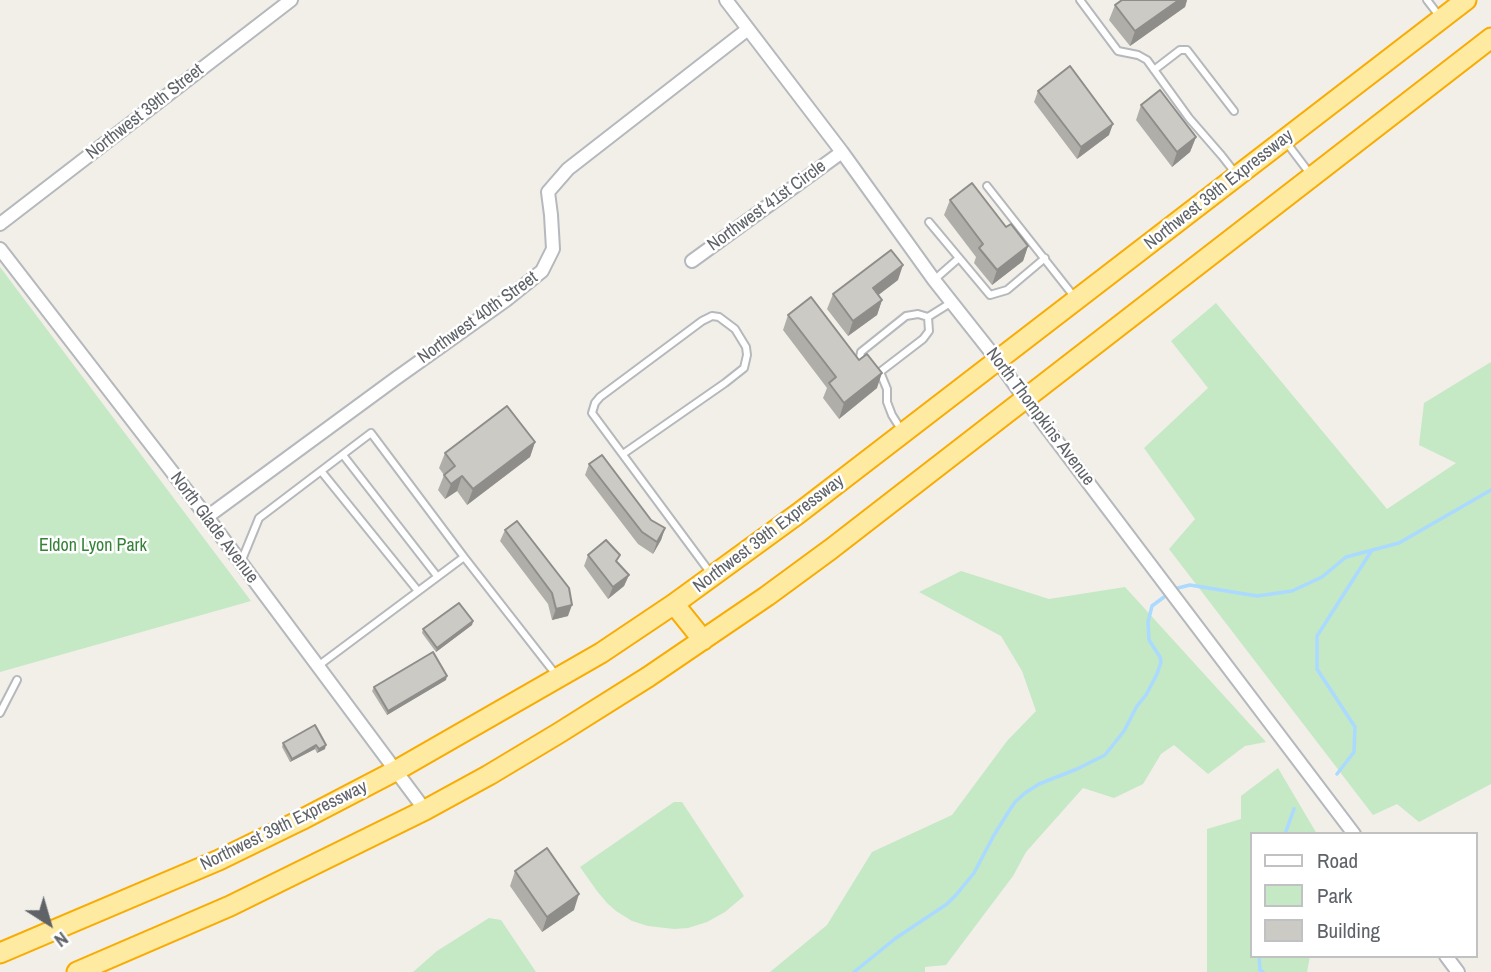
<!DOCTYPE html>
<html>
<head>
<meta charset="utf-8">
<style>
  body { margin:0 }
  #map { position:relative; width:1491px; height:972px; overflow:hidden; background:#f1efe8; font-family:"Archivo Narrow",sans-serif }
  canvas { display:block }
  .legend { position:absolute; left:1250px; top:832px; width:228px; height:126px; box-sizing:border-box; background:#fff; border:2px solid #bfc1c3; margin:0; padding:9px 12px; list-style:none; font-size:21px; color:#5f6368 }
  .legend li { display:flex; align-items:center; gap:14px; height:35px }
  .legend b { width:35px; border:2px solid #bfc1c3 }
  .north { position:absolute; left:14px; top:888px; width:70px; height:70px; -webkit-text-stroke:5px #fff; paint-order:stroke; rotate:143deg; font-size:19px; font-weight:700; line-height:28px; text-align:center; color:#5f6368 }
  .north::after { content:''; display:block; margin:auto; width:24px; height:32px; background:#5f6368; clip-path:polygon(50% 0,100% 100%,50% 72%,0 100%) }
</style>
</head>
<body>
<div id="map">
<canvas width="1491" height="972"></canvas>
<ul class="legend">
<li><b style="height:9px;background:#fff"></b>Road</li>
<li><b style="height:19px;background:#c5e8c5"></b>Park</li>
<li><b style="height:19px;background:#cccac5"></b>Building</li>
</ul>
<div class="north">N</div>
</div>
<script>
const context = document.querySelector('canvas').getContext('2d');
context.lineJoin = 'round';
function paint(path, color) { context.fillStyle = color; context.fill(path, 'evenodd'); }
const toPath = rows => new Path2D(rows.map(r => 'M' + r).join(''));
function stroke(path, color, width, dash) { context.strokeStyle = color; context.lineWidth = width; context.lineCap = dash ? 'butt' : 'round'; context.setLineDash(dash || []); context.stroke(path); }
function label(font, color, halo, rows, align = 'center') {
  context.font = font + ' "Archivo Narrow",sans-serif'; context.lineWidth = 5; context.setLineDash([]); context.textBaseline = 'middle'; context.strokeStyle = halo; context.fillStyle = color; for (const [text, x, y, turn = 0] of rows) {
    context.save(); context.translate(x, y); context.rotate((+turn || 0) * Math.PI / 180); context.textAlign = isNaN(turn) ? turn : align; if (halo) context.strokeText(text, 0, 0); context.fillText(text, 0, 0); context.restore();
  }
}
const green = toPath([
  [0,267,251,601,0,672],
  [1216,303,1387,509,1456,463,1419,445,1424,403,1491,362,1491,784,1419,822,1397,804,1373,815,1169,549,1195,519,1144,448,1208,388,1171,341],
  [961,571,1049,599,1125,587,1266,742,1245,746,1208,774,1174,745,1161,754,1143,784,1114,798,1083,788,1026,852,1013,876,946,965,925,967,925,972,770,972,827,925,872,852,952,815,1007,741,1036,711,1022,671,1001,636,919,592],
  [1278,768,1317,834,1251,834,1251,956,1310,956,1307,972,1207,972,1207,829,1241,819,1241,796],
  [674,802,682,802,744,896,725,912,707,922,688,928,674,929,648,926,632,921,616,911,607,903,597,891,580,867],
  [489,918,501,920,536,972,413,972,437,951]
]);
const stream = toPath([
  [1178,588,1190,585,1257,596,1292,591,1322,577,1346,557,1399,543,1491,490],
  [1337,774,1354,752,1355,727,1317,669,1317,636,1372,550],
  [1285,834,1294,809],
  [1259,956,1260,970,1263,972],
  [854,972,896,938,947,904,956,895,974,873,994,835,1009,811,1015,802,1025,793,1039,784,1077,769,1105,755,1124,731,1137,706,1146,695,1157,674,1161,662,1160,657,1149,640,1148,622,1152,606,1164,597]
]);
const service = toPath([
  [1080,0,1118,51,1138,55,1147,60,1189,118,1222,156,1236,174],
  [1427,0,1440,17],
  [1154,70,1180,50,1187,50,1234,111],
  [1286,142,1311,175],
  [987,186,1076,299],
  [929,222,990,295,1007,290,1045,258],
  [934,280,959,258],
  [866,366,860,358,861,352,906,316,918,314,928,317,952,302],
  [874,372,880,372,923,339,929,331,928,317],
  [880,372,887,389,887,402,892,415,902,431],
  [623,454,725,383,744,368,747,355,746,347,735,329,719,317,712,316,702,321,600,397,595,403,592,413,712,575],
  [343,455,437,576],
  [321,471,418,591],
  [464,557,557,676],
  [241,562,259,518,371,433,464,557,318,666],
  [0,713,17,680]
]);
const minor = toPath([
  [726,0,842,152,934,280,998,361,1025,399,1354,834],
  [0,224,291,0],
  [0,249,207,517,425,810],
  [692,261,842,152],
  [207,517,395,379,506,300,542,271,553,249,551,215,548,192,568,169,748,29],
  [1446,956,1458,972]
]);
const trunk = toPath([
  [674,604,703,640],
  [0,953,219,860,301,820,397,770,601,653,674,604,799,513,1466,0],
  [77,972,230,906,425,810,489,775,559,733,648,677,767,596,831,549,1491,38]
]);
const wall = toPath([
  [1122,0,1187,0,1185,7,1130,46,1109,20,1115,5],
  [1038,91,1109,135,1077,159,1034,102],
  [1141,105,1196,137,1190,152,1172,167,1136,120],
  [950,200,1006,227,1028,246,1023,261,992,285,974,263,976,257,944,215],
  [898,280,878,295,882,300,877,315,848,336,827,309,833,294],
  [788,315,859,360,877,388,839,419,823,398,827,388,783,330],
  [535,442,530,457,467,505,457,491,445,499,438,490,444,475,439,468,445,453],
  [589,464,651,520,665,528,661,540,653,554,638,544,585,475],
  [517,521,568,616,552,620,548,604,500,541,505,530],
  [588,555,617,562,629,575,624,586,608,599,584,566],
  [473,621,472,625,436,652,422,633,423,629],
  [446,680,387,715,372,691,374,687],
  [315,725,325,749,317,753,315,749,290,762,282,747,283,743],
  [515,871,574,910,542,932,510,886]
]);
const shadedWall = toPath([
  [1179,0,1187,0,1185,7,1130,46,1135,31],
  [1113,124,1109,135,1077,159,1081,147],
  [1196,137,1190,152,1172,167,1177,152],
  [1028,246,1023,261,992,285,997,270],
  [903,265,898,280,868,303,873,288],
  [882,300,877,315,848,336,853,321],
  [882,373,877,388,839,419,844,403],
  [535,442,530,457,467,505,473,489],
  [462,476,457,491,445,499,451,484],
  [665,528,661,540,653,554,657,542],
  [629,575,624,586,608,599,613,587],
  [572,605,568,616,552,620,556,609],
  [473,621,472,625,436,652,437,648],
  [447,676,446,680,387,715,388,711],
  [316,745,315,749,290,762,292,759],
  [326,745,325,749,317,753,319,749],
  [579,894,574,910,542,932,547,917]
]);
const building = toPath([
  [1122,0,1179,0,1135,31,1115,5,1122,0],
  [1070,66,1113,124,1081,147,1038,91,1070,66],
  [1160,90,1196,137,1177,152,1141,105,1160,90],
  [972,183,1006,227,1011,224,1028,246,997,270,979,248,983,244,950,200,972,183],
  [891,250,903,265,873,288,882,300,853,321,833,294,891,250],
  [811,297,859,360,867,354,882,373,844,403,829,383,836,377,788,315,811,297],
  [507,406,535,442,473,489,462,476,451,484,444,475,455,466,445,453,507,406],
  [602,455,651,520,665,528,657,542,642,532,589,464,602,455],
  [517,521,569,588,572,605,556,609,552,593,505,530,517,521],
  [606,540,620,555,616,561,629,575,613,587,588,555,606,540],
  [459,603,473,621,437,648,423,629,459,603],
  [433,652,447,676,388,711,374,687,433,652],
  [315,725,326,745,319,749,316,745,292,759,283,743,315,725],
  [547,848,579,894,547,917,515,871,547,848]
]);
const streetNames = [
  ["Northwest 39th Street",145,112,-38],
  ["Northwest 39th Expressway",1219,190,-38],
  ["Northwest 41st Circle",767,206,-36],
  ["Northwest 40th Street",478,318,-36],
  ["North Thompkins Avenue",1040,417,53],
  ["North Glade Avenue",214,528,53],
  ["Northwest 39th Expressway",769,534,-37],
  ["Northwest 39th Expressway",284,826,-26]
];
const parkNames = [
  ["Eldon Lyon Park",93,546]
];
paint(green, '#c5e8c5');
stroke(stream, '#aadaff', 3.5);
stroke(service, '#b5b8bc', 10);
stroke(minor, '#b5b8bc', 16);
stroke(trunk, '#f9ab00', 23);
stroke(service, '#fff', 6);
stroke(minor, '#fff', 12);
stroke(trunk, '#feeaa1', 19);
paint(wall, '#afaea9');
paint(shadedWall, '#8f8d8a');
paint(building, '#cccac5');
stroke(building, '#8f8d8a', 2);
label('18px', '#5f6368', '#fff', streetNames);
label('18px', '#348238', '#fff', parkNames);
</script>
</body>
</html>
